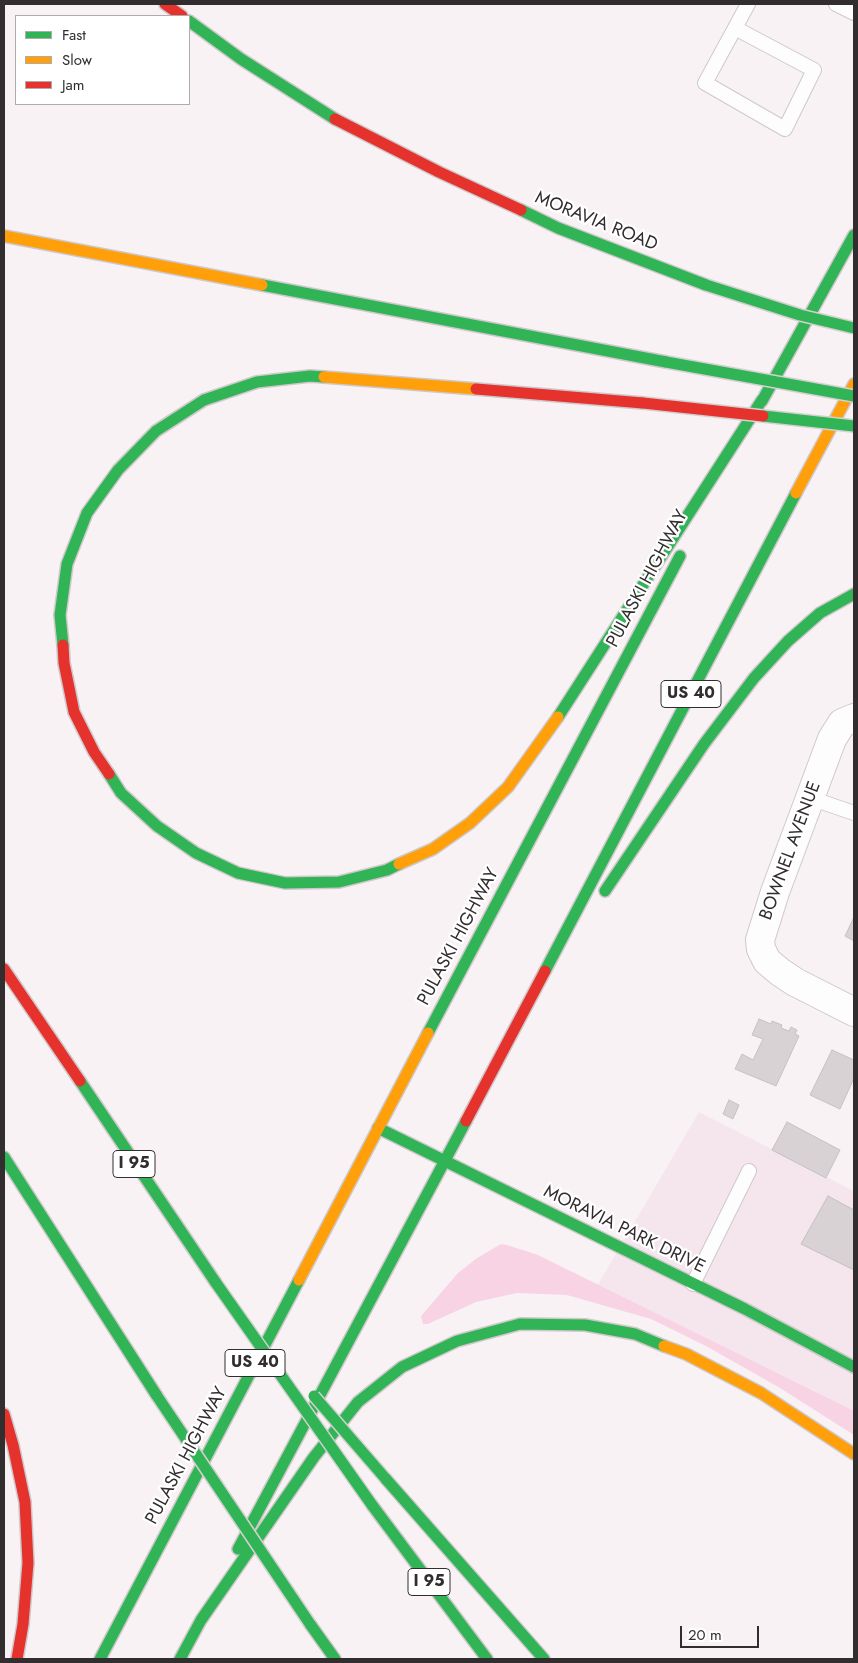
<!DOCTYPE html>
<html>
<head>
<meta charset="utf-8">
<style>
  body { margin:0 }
  #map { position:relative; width:858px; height:1663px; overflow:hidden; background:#f8f2f5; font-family:Jost,sans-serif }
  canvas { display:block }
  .frame { position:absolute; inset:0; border:5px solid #322d2f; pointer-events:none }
  .legend { position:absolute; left:15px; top:15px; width:175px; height:90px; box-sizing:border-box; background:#fff; border:1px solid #adabac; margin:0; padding:6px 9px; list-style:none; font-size:15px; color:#322d2f }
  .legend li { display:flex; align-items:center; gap:10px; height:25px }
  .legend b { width:25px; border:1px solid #adabac }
  .scale { position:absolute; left:680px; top:1626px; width:79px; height:22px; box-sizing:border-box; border:2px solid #322d2f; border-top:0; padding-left:6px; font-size:15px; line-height:18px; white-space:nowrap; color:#322d2f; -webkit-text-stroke:4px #fff; paint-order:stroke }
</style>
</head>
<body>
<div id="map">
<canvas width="858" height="1663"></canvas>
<div class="frame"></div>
<ul class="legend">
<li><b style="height:6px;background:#30b455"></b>Fast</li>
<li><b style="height:6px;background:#ff9f0a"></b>Slow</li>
<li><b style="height:6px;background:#e5322d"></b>Jam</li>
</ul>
<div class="scale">20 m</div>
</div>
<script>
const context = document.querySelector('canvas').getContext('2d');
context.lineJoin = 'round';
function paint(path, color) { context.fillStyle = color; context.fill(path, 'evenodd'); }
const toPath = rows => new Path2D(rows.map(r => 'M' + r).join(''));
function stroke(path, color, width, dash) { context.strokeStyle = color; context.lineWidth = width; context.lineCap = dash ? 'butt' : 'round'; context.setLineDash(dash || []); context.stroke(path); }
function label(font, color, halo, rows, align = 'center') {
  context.font = font + ' Jost,sans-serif'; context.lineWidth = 4.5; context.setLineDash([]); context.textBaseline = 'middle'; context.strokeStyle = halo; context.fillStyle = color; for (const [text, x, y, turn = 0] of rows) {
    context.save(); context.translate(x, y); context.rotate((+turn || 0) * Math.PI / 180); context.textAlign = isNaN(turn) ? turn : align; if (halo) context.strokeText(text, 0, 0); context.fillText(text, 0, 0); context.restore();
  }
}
const built = toPath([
  [699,1112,854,1191,854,1416,596,1288]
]);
const green = toPath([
  [501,1244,507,1245,538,1255,854,1411,854,1435,780,1388,706,1346,651,1319,567,1295,517,1293,476,1302,428,1324,423,1324,421,1316,458,1273,477,1258]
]);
const building = toPath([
  [854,917,854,941,845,936,854,917],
  [759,1019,771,1024,772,1021,782,1025,781,1028,789,1031,791,1027,797,1030,795,1034,799,1036,776,1086,735,1069,742,1054,753,1060,763,1039,752,1035,759,1019],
  [832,1050,854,1060,854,1078,840,1109,810,1095,832,1050],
  [729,1100,739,1105,733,1119,723,1114,729,1100],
  [787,1122,840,1150,826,1178,772,1150,787,1122],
  [828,1196,854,1210,854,1270,801,1244,828,1196]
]);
const lane = toPath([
  [836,4,854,13],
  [735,28,814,70,785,129,705,83,748,4],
  [810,798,854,813],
  [693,1284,749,1171]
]);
const street = toPath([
  [854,718,842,723,832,739,775,892,760,940,761,949,767,961,780,972,795,982,854,1012]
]);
const fast = toPath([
  [189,21,241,59,335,119],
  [521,210,558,228,706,285],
  [262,285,666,362],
  [762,401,854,235],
  [63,645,60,615,67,564,87,513,118,470,156,431,204,400,257,382,310,376,324,377],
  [558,717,762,400],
  [109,774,121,793,157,826,196,853,238,873,285,883,339,882,387,870,399,864],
  [605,891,704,744,754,678,788,641,820,613,854,594],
  [545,971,796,493],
  [428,1033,680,556],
  [80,1081,216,1283],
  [378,1128,745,1309,854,1367],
  [4,1157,157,1396],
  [385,1478,544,1659],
  [372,1505,487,1659],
  [238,1549,466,1121],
  [310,1624,335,1659],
  [100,1659,299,1280],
  [180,1659,201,1620,314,1457,358,1402,402,1367,457,1341,520,1324,585,1325,635,1334,664,1346]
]);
const slow = toPath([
  [4,236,262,285],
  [324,377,476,389],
  [796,493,854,384],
  [399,864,433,849,470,823,508,787,558,717],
  [299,1280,428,1033],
  [664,1346,686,1354,761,1393,854,1454]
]);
const jam = toPath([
  [165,4,182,16],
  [335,119,439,172,521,210],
  [476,389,643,403],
  [63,645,64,663,74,712,94,752,109,774],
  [4,969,80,1081],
  [466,1121,545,971],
  [4,1414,13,1445,25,1502,28,1563,23,1624,17,1659]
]);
const fastBridge = toPath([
  [706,285,800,315,854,328],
  [666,362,854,396],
  [763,416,854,426],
  [216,1283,372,1505],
  [157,1396,310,1624],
  [314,1396,385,1478]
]);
const jamBridge = toPath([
  [643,403,763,416]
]);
const shields = [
  [691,694,60],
  [134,1164,42],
  [255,1363,60],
  [429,1582,42]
];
const shieldNames = [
  ["US 40",691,694],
  ["I 95",134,1164],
  ["US 40",255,1363],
  ["I 95",429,1582]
];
const streetNames = [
  ["MORAVIA ROAD",596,222,22],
  ["PULASKI HIGHWAY",648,579,-62],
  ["BOWNEL AVENUE",791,851,-70],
  ["PULASKI HIGHWAY",459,937,-62],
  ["MORAVIA PARK DRIVE",624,1230,26],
  ["PULASKI HIGHWAY",187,1456,-62]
];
paint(built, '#f5e6ed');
paint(green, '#f8d3e4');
paint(building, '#d8d2d5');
stroke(building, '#c6c0c3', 1);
stroke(lane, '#cec8cb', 16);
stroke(street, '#cec8cb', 30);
stroke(fast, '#cec8cb', 14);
stroke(slow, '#cec8cb', 14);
stroke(jam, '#cec8cb', 14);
stroke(lane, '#fefdfe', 14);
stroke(street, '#fefdfe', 28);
stroke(fast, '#30b455', 11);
stroke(slow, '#ff9f0a', 11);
stroke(jam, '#e5322d', 11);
stroke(fastBridge, '#d4d0d1', 14, []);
stroke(jamBridge, '#d4d0d1', 14, []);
stroke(fastBridge, '#30b455', 11);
stroke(jamBridge, '#e5322d', 11);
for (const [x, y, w] of shields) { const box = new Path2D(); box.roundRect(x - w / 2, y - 13.5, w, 27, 4); context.fillStyle = '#fff'; context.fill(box); stroke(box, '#322d2f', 1); }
label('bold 16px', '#322d2f', null, shieldNames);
label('18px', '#322d2f', '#fff', streetNames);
</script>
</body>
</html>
